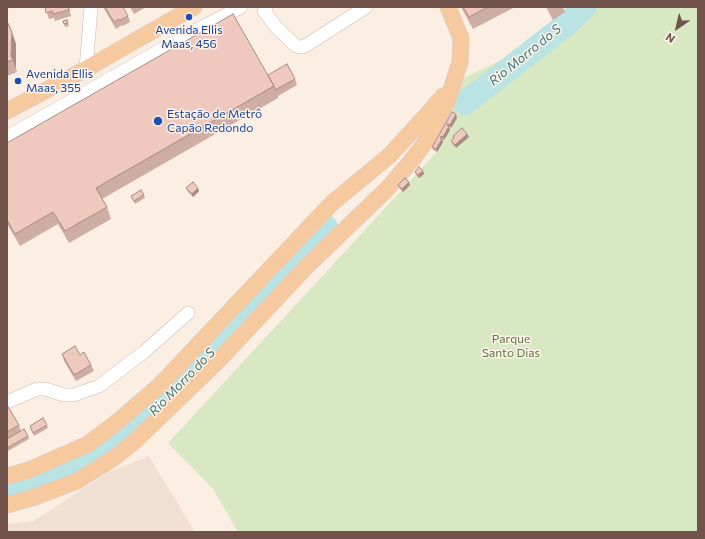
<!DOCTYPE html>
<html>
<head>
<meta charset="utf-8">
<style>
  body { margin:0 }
  #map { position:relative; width:705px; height:539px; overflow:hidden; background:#fbefe4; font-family:Commissioner,sans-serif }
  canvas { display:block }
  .frame { position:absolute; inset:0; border:8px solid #72534b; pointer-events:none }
  .north { position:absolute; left:657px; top:8px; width:40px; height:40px; -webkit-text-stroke:3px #fef3ea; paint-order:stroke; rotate:214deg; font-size:11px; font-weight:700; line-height:16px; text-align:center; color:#72534b }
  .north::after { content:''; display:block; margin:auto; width:14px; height:18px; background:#72534b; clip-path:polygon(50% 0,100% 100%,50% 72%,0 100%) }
</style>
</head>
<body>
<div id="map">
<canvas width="705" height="539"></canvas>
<div class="frame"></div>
<div class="north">N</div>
</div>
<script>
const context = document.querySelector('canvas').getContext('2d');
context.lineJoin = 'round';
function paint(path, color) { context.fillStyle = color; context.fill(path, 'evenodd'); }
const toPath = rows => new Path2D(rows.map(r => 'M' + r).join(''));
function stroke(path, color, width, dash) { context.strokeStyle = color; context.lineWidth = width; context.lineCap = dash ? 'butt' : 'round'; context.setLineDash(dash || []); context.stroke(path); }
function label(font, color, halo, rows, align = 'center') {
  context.font = font + ' Commissioner,sans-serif'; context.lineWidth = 3; context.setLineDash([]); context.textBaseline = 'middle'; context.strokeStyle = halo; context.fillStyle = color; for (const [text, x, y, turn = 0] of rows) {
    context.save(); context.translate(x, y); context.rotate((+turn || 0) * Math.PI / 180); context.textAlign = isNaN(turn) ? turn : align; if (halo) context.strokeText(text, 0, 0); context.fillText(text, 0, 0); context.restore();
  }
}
const residential = toPath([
  [149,456,195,532,7,532,7,524,34,521,107,473]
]);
const green = toPath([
  [589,7,698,7,698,532,238,532,213,489,168,443,435,154,463,78,562,32]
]);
const river = toPath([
  [465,103,563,27,585,7],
  [7,495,24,492,88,462,155,413,326,227]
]);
const minor = toPath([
  [266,7,264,11,277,28,296,46,301,47,305,46,366,7],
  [86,69,91,7],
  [7,137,189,34,241,7],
  [7,402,37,389,45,389,64,395,74,395,99,386,144,352,188,313]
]);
const major = toPath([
  [7,111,86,69,194,7],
  [7,476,29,470,88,444,116,423,159,386,332,203,389,156,423,119,443,96],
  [7,505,35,497,77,481,114,458,135,441,217,362,308,265,387,189,412,160,424,144,447,102,460,62,461,38,448,7]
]);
const wall = toPath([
  [45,7,69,7,71,16,55,21,54,18,49,19],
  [103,7,123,7,128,16,130,22,123,26,122,25,116,29],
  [130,7,146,7,134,14],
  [461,7,515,7,473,29],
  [546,7,563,7,565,12,553,20],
  [67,20,69,26,65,27,63,21],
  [7,21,16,44,16,68,17,72,7,76],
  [268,75,295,79,297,85,278,96,278,98,102,199,107,207,111,219,69,243,58,224,20,246,7,224,7,143],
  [452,112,457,118,451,128,449,127,450,130,444,140,443,139,442,140,443,142,437,152,433,150,432,147],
  [453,136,469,137,456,148,452,144,451,141,454,139],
  [423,171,424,174,419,178,416,175,415,172],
  [398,185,410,185,403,192,399,188],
  [186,188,198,188,199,191,193,197,188,192],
  [144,195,145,198,135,204,131,196],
  [62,354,80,355,91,365,94,371,76,381,64,361],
  [7,405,19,425,21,431,28,436,29,439,8,451,7,449],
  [47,425,48,428,34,436,30,426]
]);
const shadedWall = toPath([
  [12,32,16,44,16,68,11,56],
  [456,114,457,118,451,128,450,125],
  [447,124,450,130,444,140,443,137],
  [467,134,469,137,456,148,455,145],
  [441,136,443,142,437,152,436,149],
  [423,171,424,174,419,178,418,175],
  [409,182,410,185,403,192,402,189],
  [198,188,199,191,193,197,192,194]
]);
const building = toPath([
  [45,7,68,7,69,10,53,14,52,11,46,13,45,7],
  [105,7,123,7,128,16,120,20,119,19,114,22,105,7],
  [463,7,488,7,469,17,463,7],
  [233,14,274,86,96,188,107,207,65,231,53,212,15,234,7,220,7,143,233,14],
  [67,20,68,23,64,24,63,21,67,20],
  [7,21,12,32,11,56,13,60,7,62,7,21],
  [287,64,295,79,275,90,274,86,268,75,287,64],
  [452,112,456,114,450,125,447,124,447,125,449,126,443,137,441,136,440,138,442,139,436,149,432,147,452,112],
  [462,128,467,134,455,145,451,141,454,138,453,136,462,128],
  [419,167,423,171,418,175,415,172,419,167],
  [405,178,409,182,402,189,398,185,405,178],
  [193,182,198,188,192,194,186,188,193,182],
  [141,190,144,195,134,201,131,196,141,190],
  [75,346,80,355,84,352,91,365,74,375,62,354,75,346],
  [7,405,19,425,7,432,7,405],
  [43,418,47,425,33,433,30,426,43,418],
  [24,429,28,436,7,448,7,439,24,429]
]);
const markers = [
  [189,17,4,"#1a4fb4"],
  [18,81,4,"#1a4fb4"],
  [158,121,5,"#1a4fb4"]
];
const transitNames = [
  ["Avenida Ellis",189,30,"center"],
  ["Maas, 456",189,44,"center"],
  ["Avenida Ellis",26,74],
  ["Maas, 355",26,88],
  ["Estação de Metrô",167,114],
  ["Capão Redondo",167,128]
];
const parkNames = [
  ["Parque",511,339],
  ["Santo Dias",511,353]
];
const waterNames = [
  ["Rio Morro do S",525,55,-39],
  ["Rio Morro do S",182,382,-46]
];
paint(residential, '#f2dfd3');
paint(green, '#d8e8c3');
stroke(river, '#bae4e3', 24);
stroke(minor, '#ceb7ae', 14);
stroke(major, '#d8cfcd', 17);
stroke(minor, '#fff', 13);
stroke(major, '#f7c99f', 16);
paint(wall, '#ceada3');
paint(shadedWall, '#a78d84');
paint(building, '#efc9bd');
stroke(building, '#a78d84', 1);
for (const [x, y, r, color] of markers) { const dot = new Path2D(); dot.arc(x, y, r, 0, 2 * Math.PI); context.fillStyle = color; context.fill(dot); stroke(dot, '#fef3ea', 1.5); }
label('12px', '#164399', '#fef3ea', transitNames, 'left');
label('12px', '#5b7843', '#fef3ea', parkNames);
label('italic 13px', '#407677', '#fef3ea', waterNames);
</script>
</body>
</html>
